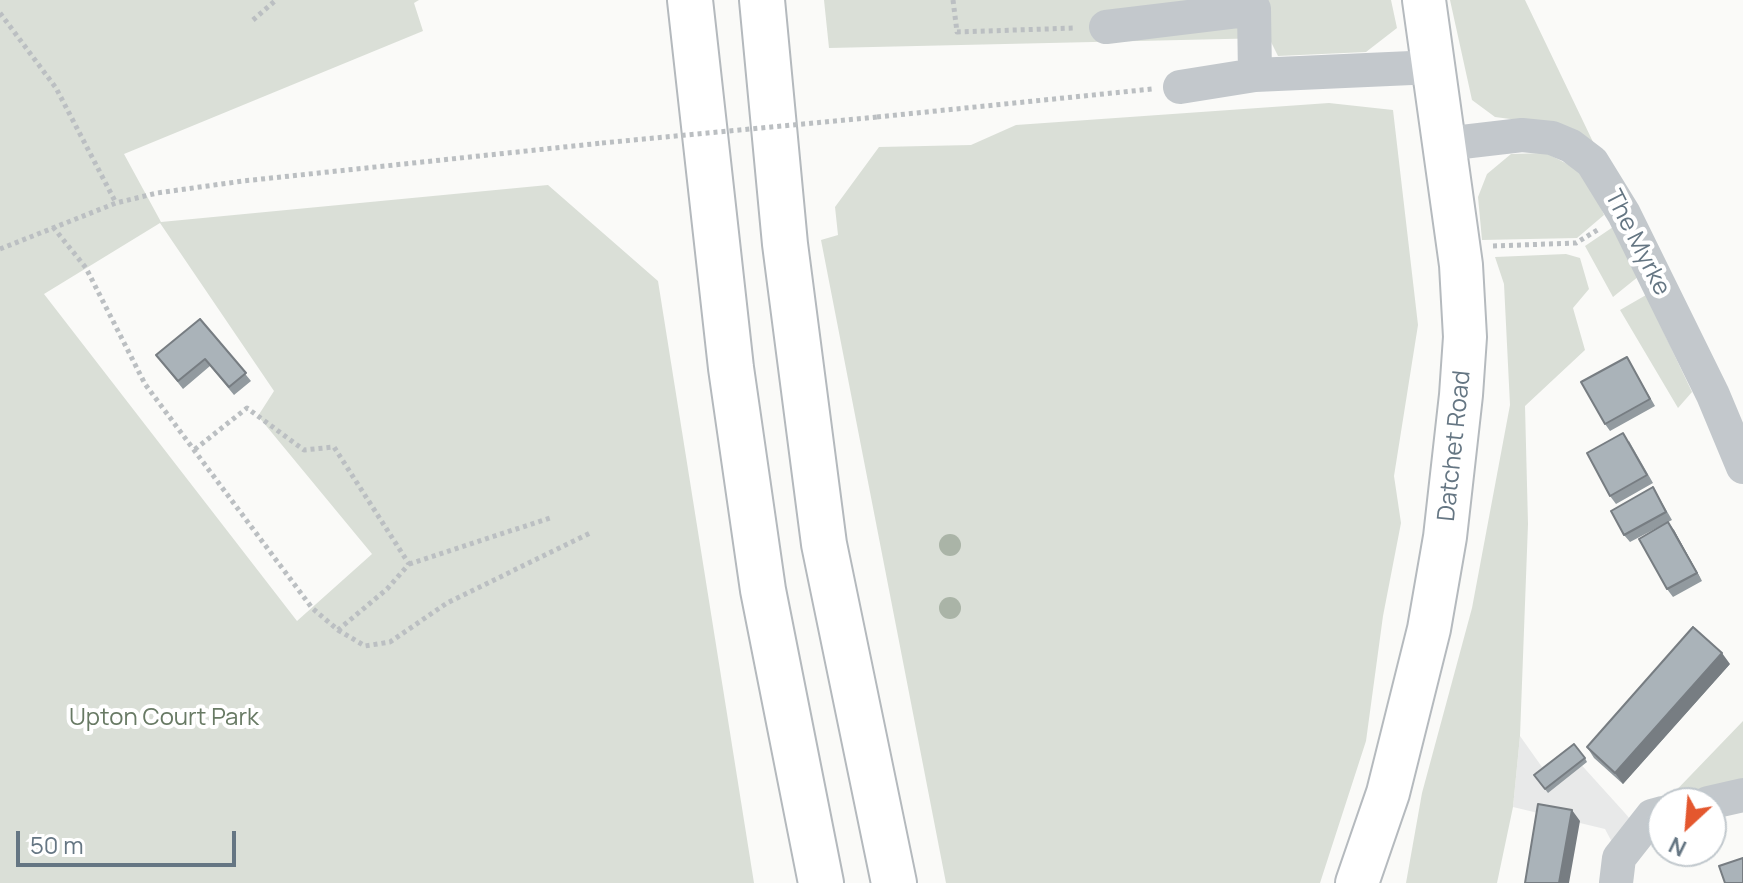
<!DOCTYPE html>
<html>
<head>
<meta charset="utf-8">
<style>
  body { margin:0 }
  #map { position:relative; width:1743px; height:883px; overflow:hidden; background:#fafaf8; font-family:Manrope,sans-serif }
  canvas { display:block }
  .north { position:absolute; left:1647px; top:787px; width:80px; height:80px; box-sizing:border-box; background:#fff; border:2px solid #c1c8cd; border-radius:50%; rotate:206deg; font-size:22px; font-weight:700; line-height:32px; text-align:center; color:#657683 }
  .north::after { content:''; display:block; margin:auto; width:28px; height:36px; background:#e4572e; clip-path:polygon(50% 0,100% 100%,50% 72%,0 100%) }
  .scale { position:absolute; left:16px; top:831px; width:220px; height:36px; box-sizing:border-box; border:4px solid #657683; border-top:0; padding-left:10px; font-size:24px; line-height:28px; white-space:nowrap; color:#657683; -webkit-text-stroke:6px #fff; paint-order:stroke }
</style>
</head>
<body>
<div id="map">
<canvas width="1743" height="883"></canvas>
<div class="north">N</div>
<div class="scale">50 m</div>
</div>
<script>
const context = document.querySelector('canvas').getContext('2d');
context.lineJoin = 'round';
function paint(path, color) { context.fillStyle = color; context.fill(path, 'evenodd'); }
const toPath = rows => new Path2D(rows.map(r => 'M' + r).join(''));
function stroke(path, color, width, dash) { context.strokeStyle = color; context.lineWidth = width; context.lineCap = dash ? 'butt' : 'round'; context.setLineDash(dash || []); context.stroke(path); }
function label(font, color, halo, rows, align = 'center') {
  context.font = font + ' Manrope,sans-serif'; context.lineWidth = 8; context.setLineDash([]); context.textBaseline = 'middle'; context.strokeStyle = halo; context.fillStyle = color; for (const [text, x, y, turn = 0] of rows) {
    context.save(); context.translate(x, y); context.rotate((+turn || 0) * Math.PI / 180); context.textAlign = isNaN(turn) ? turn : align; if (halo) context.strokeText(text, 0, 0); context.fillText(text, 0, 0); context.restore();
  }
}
const built = toPath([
  [1520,736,1542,767,1567,749,1624,812,1630,819,1613,844,1605,829,1513,807]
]);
const green = toPath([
  [0,0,419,0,414,3,423,31,124,154,161,222,548,185,658,281,754,883,0,883],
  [160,223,274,391,258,416,372,554,297,621,44,294],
  [824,0,1391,0,1397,28,1366,52,1278,56,1269,38,829,48],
  [1450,0,1525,0,1594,144,1541,123,1495,117,1472,100],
  [1329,103,1393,110,1418,325,1394,476,1401,523,1383,616,1366,741,1320,883,946,883,821,240,838,235,835,207,879,147,971,145,1016,125],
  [1546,153,1575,168,1592,186,1604,215,1577,238,1482,240,1478,197,1487,174,1511,154],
  [1613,227,1639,276,1613,297,1585,246],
  [1566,254,1580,258,1589,289,1573,308,1585,350,1525,406,1528,524,1520,736,1513,807,1497,883,1406,883,1422,793,1472,608,1510,405,1504,284,1495,257],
  [1646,295,1692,392,1678,408,1620,310],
  [1743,721,1743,779,1664,803]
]);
const path = toPath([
  [953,0,957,32,1075,28],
  [0,13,56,88,116,203],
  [253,20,276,0],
  [877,117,1152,89],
  [53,227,86,268,145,384,194,450,312,608,338,630,387,589,409,564,334,447,304,450,247,408,194,450],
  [1493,246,1576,243,1599,229],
  [0,249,116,203,157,193,243,181,602,143],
  [409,564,553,517],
  [338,630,365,646,390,642,447,603,590,533]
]);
const minor = toPath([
  [1106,27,1254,9,1255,75],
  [1180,87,1255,75,1434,67],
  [1445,144,1522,135,1552,138,1571,146,1592,162,1624,214,1713,395,1743,467],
  [1708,803,1743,795],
  [1616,883,1619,858,1652,816,1663,813]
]);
const major = toPath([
  [1357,883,1388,793,1429,629,1445,537,1461,395,1465,337,1461,265,1424,0]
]);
const highway = toPath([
  [690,0,731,368,763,590,821,883],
  [762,0,785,244,824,544,894,883]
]);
const pathBridge = toPath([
  [602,143,877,117]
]);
const trees = [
  [950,545],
  [950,608]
];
const wall = toPath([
  [200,319,251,381,234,395,210,366,183,389,156,355],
  [1627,357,1655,406,1610,431,1605,424],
  [1629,441,1653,483,1616,504,1610,496],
  [1653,487,1672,520,1630,542,1624,535],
  [1674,530,1702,581,1673,597,1667,589],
  [1730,664,1623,784,1594,758,1587,747],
  [1585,758,1587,762,1548,793,1534,775]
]);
const shadedWall = toPath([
  [1668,522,1674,530,1702,581,1697,573],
  [1722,653,1730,664,1623,784,1615,773],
  [1572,810,1580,821,1569,883,1559,883]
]);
const building = toPath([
  [200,319,246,373,229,387,205,359,178,381,156,355,200,319],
  [1627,357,1650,399,1605,424,1581,382,1627,357],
  [1623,433,1647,475,1610,496,1587,453,1623,433],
  [1653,487,1666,512,1624,535,1611,511,1653,487],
  [1668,522,1697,573,1667,589,1639,539,1668,522],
  [1693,627,1722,653,1615,773,1587,747,1693,627],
  [1574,744,1585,758,1545,789,1534,775,1574,744],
  [1538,804,1572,810,1559,883,1525,883,1538,804],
  [1743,858,1743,883,1725,883,1719,866,1743,858]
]);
const streetNames = [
  ["The Myrke",1637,243,63],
  ["Datchet Road",1455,446,-84]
];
const parkNames = [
  ["Upton Court Park",164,718]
];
paint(built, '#e8e9e9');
paint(green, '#dadfd7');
stroke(major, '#b5babe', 46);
stroke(highway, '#b4b9bd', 48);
stroke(path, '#bbbfc2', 5, [4, 4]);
stroke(minor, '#c3c8cc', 34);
stroke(major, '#fff', 42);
stroke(highway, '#fff', 44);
stroke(pathBridge, '#bbbfc2', 5, [4, 4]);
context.fillStyle = '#aab4a7';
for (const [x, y] of trees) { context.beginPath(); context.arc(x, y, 11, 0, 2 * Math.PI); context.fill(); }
paint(wall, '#929a9f');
paint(shadedWall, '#777d82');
paint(building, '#aab3b9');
stroke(building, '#777d82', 2);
label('24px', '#657683', '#fff', streetNames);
label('24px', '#687a64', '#fff', parkNames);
</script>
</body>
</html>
